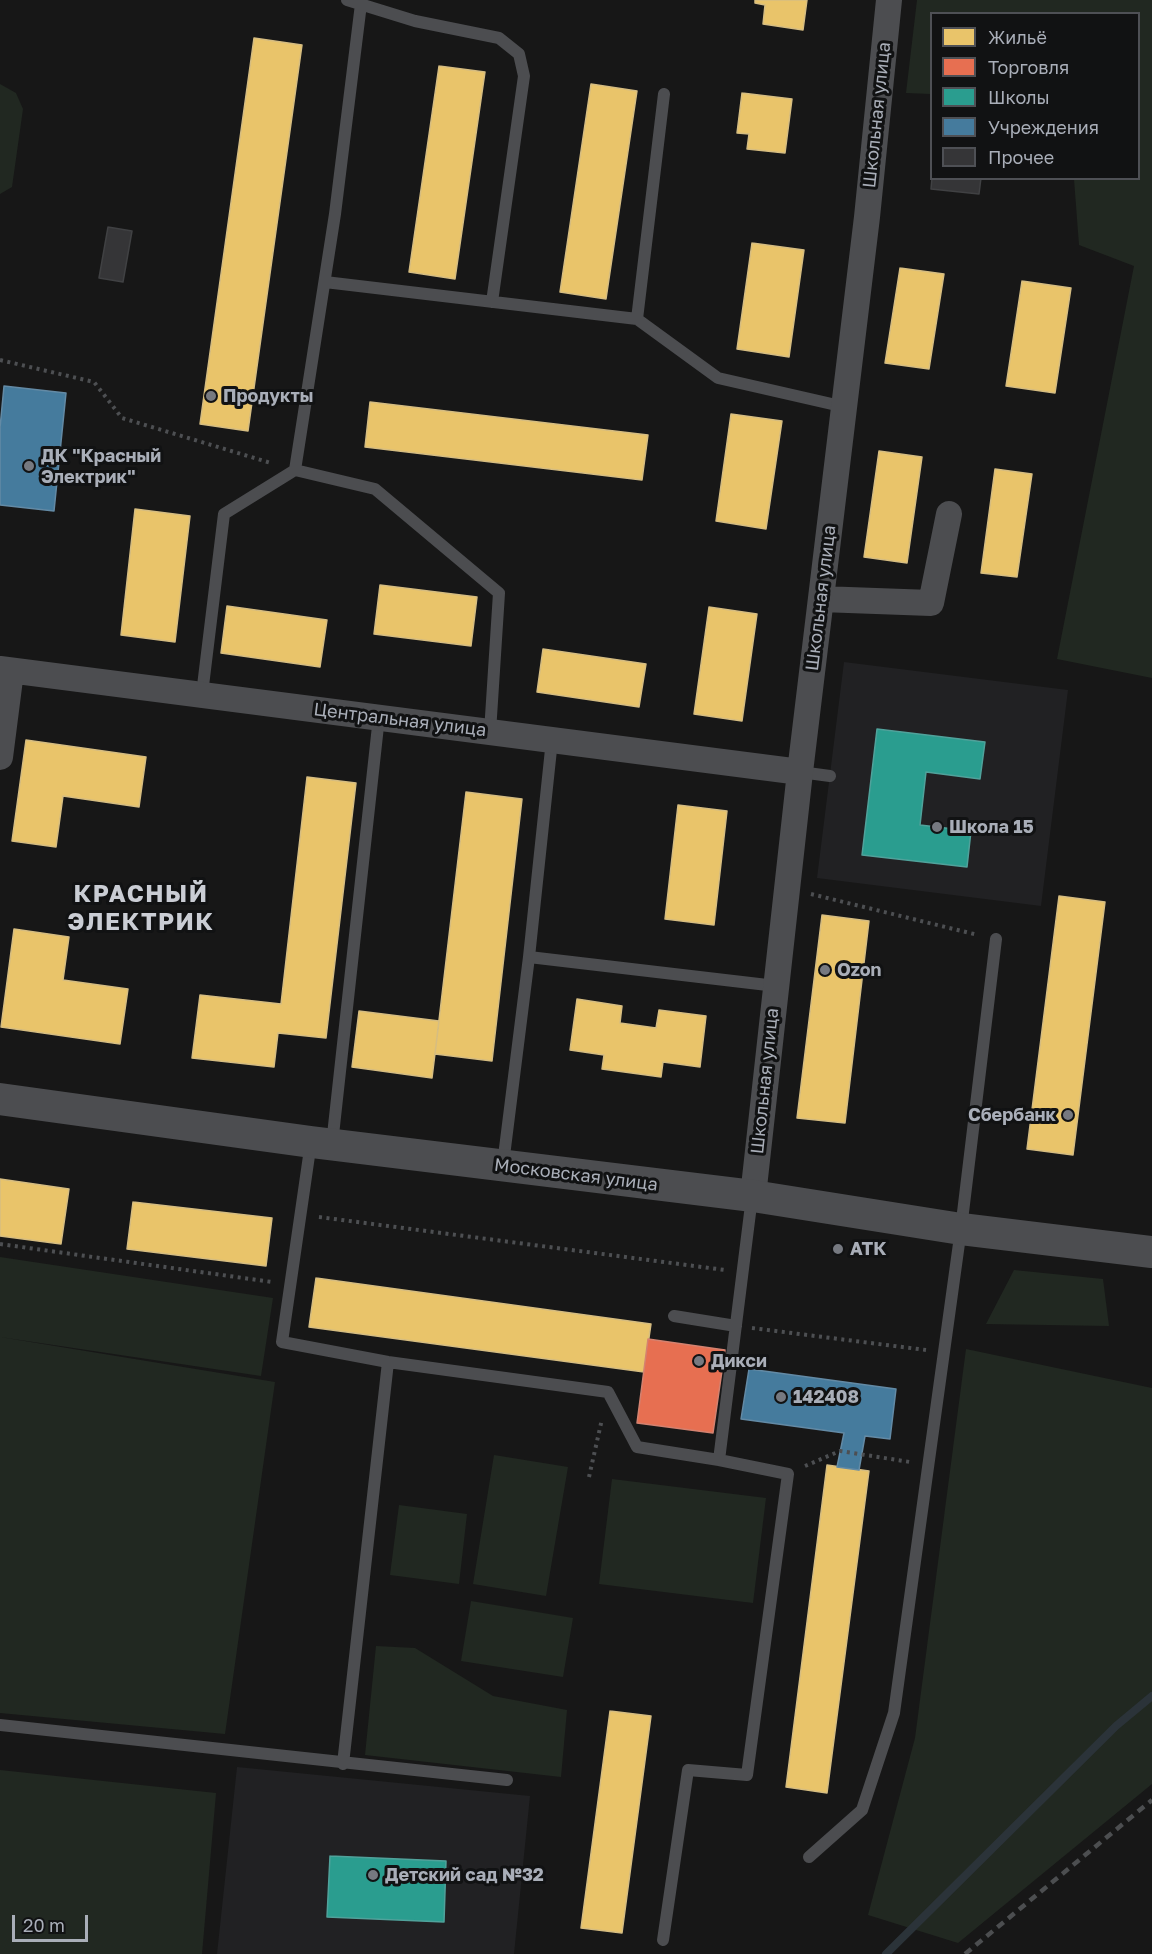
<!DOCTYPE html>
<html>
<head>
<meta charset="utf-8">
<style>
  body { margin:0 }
  #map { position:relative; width:1152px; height:1954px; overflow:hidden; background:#171717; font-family:"Golos Text",sans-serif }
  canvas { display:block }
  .legend { position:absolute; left:930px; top:12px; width:210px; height:168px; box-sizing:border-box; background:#111213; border:2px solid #4e5055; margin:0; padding:8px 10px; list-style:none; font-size:18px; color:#a9aeb8 }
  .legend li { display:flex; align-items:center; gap:12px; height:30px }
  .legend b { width:30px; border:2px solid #4e5055 }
  .scale { position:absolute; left:12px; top:1915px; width:76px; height:27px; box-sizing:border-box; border:3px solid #a9aeb8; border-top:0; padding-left:8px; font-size:18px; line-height:21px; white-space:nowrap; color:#a9aeb8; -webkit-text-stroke:4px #111213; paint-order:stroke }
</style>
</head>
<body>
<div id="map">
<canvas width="1152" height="1954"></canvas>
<ul class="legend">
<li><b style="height:16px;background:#e9c46a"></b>Жильё</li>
<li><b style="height:16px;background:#e76f51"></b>Торговля</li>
<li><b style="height:16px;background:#2a9d8f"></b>Школы</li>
<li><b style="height:16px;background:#457b9d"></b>Учреждения</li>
<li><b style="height:16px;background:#353537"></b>Прочее</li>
</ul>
<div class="scale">20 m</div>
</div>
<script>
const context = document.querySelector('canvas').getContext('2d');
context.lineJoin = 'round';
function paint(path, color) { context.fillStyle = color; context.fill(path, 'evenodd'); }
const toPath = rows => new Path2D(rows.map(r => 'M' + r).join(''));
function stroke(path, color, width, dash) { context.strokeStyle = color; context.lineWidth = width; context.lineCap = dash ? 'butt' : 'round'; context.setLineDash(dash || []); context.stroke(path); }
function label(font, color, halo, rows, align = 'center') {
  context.font = font + ' "Golos Text",sans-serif'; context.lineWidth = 6; context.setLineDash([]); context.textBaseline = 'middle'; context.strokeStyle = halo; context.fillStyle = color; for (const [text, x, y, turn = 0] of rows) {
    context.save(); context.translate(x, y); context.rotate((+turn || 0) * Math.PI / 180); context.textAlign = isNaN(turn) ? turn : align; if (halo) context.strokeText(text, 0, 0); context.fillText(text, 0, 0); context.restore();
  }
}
const built = toPath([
  [844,662,1068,690,1041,906,817,878],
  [237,1767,530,1796,514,1954,217,1954]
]);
const green = toPath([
  [917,0,1152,0,1152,678,1057,659,1134,266,1079,245,1074,179,1138,178,1138,14,932,14,931,94,906,93],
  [0,84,16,93,23,109,12,187,0,194],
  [0,1257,273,1298,261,1376,0,1337,275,1382,225,1734,0,1713],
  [1014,1270,1103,1279,1109,1326,986,1324],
  [966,1349,1152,1388,1152,1784,958,1943,868,1915,915,1738],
  [494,1455,568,1467,546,1596,473,1584],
  [612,1479,766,1498,753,1603,599,1584],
  [399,1505,467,1514,459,1584,390,1575],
  [471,1601,573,1618,563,1677,461,1661],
  [376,1646,415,1648,493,1696,567,1710,561,1777,365,1755],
  [0,1770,216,1793,202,1954,0,1954]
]);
const homes = toPath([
  [755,0,807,0,803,30,763,24,765,5,755,3,755,0],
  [254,38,302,45,248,431,200,424,254,38],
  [439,66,485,72,455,279,409,272,439,66],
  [591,84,637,91,606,299,560,292,591,84],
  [742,93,792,99,785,153,747,149,749,134,737,133,742,93],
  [752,243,804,250,789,357,737,349,752,243],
  [900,268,944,274,929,369,885,363,900,268],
  [1022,281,1071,288,1055,393,1006,386,1022,281],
  [370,402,648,435,642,480,365,447,370,402],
  [731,414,782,421,766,529,716,521,731,414],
  [879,451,922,457,907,563,864,557,879,451],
  [995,469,1032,474,1017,577,981,573,995,469],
  [135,509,190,516,175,642,121,635,135,509],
  [380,585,477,597,471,646,374,634,380,585],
  [227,606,327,620,320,667,221,653,227,606],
  [709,607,757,614,742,721,694,714,709,607],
  [543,649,646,664,639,707,537,692,543,649],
  [26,740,146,757,139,807,63,796,56,847,12,841,26,740],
  [307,777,356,783,326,1038,278,1033,274,1067,192,1058,200,995,281,1004,307,777],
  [466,792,522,799,492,1061,435,1054,466,792],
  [678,805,727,811,714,925,665,919,678,805],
  [1059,896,1105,902,1073,1155,1027,1149,1059,896],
  [822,915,869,921,845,1123,797,1118,822,915],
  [14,929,69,937,63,980,128,989,120,1044,1,1027,14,929],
  [577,999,622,1006,620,1023,656,1028,659,1010,706,1016,700,1067,663,1062,661,1077,602,1069,604,1055,570,1050,577,999],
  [359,1011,439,1021,432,1078,352,1067,359,1011],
  [0,1179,69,1189,61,1244,0,1236,0,1179],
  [133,1202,272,1218,266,1266,127,1249,133,1202],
  [316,1278,651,1324,644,1372,309,1327,316,1278],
  [827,1465,869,1471,827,1793,786,1787,827,1465],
  [610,1711,651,1716,622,1933,581,1928,610,1711]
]);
const shops = toPath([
  [648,1339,725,1350,713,1433,637,1423,648,1339]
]);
const schools = toPath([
  [877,729,985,742,980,779,926,772,920,825,971,831,967,867,862,855,877,729],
  [330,1856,446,1861,444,1922,327,1917,330,1856]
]);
const public = toPath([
  [4,386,66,393,54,511,0,505,0,428,4,386],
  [749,1369,896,1389,890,1439,865,1436,859,1470,837,1467,844,1433,741,1419,749,1369]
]);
const stream = toPath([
  [886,1954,1116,1726,1152,1696]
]);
const building = toPath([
  [932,178,981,178,979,194,931,189,932,178],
  [108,227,132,231,123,282,99,278,108,227]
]);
const path = toPath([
  [0,360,94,382,122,418,271,463],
  [811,894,978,935],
  [319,1217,725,1270],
  [0,1244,272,1282],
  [752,1328,926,1350],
  [805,1466,840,1451,910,1462],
  [589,1477,602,1419]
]);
const service = toPath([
  [347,0,415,21,499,38,519,54,524,76,492,302],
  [325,282,637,319,718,378,845,407],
  [637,319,664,94],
  [295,470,375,489,499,593,490,732],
  [202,694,224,514,295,470,335,214,361,4],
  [800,772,830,776],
  [529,957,776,986],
  [311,1142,282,1342,388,1362,608,1392,637,1447,719,1460,752,1197],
  [332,1144,379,717],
  [503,1164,529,957,552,740],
  [674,1316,736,1326],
  [0,1725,507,1780],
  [343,1764,388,1362],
  [809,1857,862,1810,894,1713,961,1229,996,939],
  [663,1940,688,1770,747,1775,788,1474,719,1460]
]);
const minor = toPath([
  [821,599,931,603,949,514],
  [0,669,800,772],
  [0,757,11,671],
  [753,1196,800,772,867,217,889,0]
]);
const tertiary = toPath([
  [0,1099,311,1142,753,1196,961,1229,1152,1252]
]);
const rail = toPath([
  [965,1954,1152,1800]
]);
const markers = [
  [211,396,6,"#767980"],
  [29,466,6,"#767980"],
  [937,827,6,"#767980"],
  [825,970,6,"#767980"],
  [1068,1115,6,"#767980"],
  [838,1249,6,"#767980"],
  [699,1361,6,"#767980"],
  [781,1397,6,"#767980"],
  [373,1875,6,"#767980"]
];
const streetNames = [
  ["Школьная улица",877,115,-84],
  ["Школьная улица",821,598,-83],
  ["Центральная улица",400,720,7],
  ["Школьная улица",765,1081,-84],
  ["Московская улица",576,1175,7]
];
const poiNames = [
  ["Продукты",223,396],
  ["ДК \"Красный",41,456],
  ["Электрик\"",41,477],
  ["Школа 15",949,827],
  ["Ozon",837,970],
  ["Сбербанк",1056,1115,"right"],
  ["АТК",850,1249],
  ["Дикси",711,1361],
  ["142408",793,1397],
  ["Детский сад №32",385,1875]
];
const districtNames = [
  ["КРАСНЫЙ",141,894],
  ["ЭЛЕКТРИК",141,922]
];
paint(built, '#212123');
paint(green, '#212821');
paint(homes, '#e9c46a');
stroke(homes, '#d6bd81', 1.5);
paint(shops, '#e76f51');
stroke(shops, '#d48270', 1.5);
paint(schools, '#2a9d8f');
stroke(schools, '#50a29b', 1.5);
paint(public, '#457b9d');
stroke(public, '#638aa5', 1.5);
stroke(stream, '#2b3339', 8);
paint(building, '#353537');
stroke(building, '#404143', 1.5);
stroke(path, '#4d4f52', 4, [3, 4.5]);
stroke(service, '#4c4d50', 12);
stroke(minor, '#4c4d50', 26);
stroke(tertiary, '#4c4d50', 32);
stroke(rail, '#4c4e50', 4.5, [8, 6]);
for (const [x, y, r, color] of markers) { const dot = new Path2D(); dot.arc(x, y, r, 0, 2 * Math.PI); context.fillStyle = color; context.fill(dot); stroke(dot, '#111213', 2); }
label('18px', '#a9aeb8', '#111213', streetNames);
label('bold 18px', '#a9aeb8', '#111213', poiNames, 'left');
context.letterSpacing = '1.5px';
label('bold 24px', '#cacdd4', '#111213', districtNames);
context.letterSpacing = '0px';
</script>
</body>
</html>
